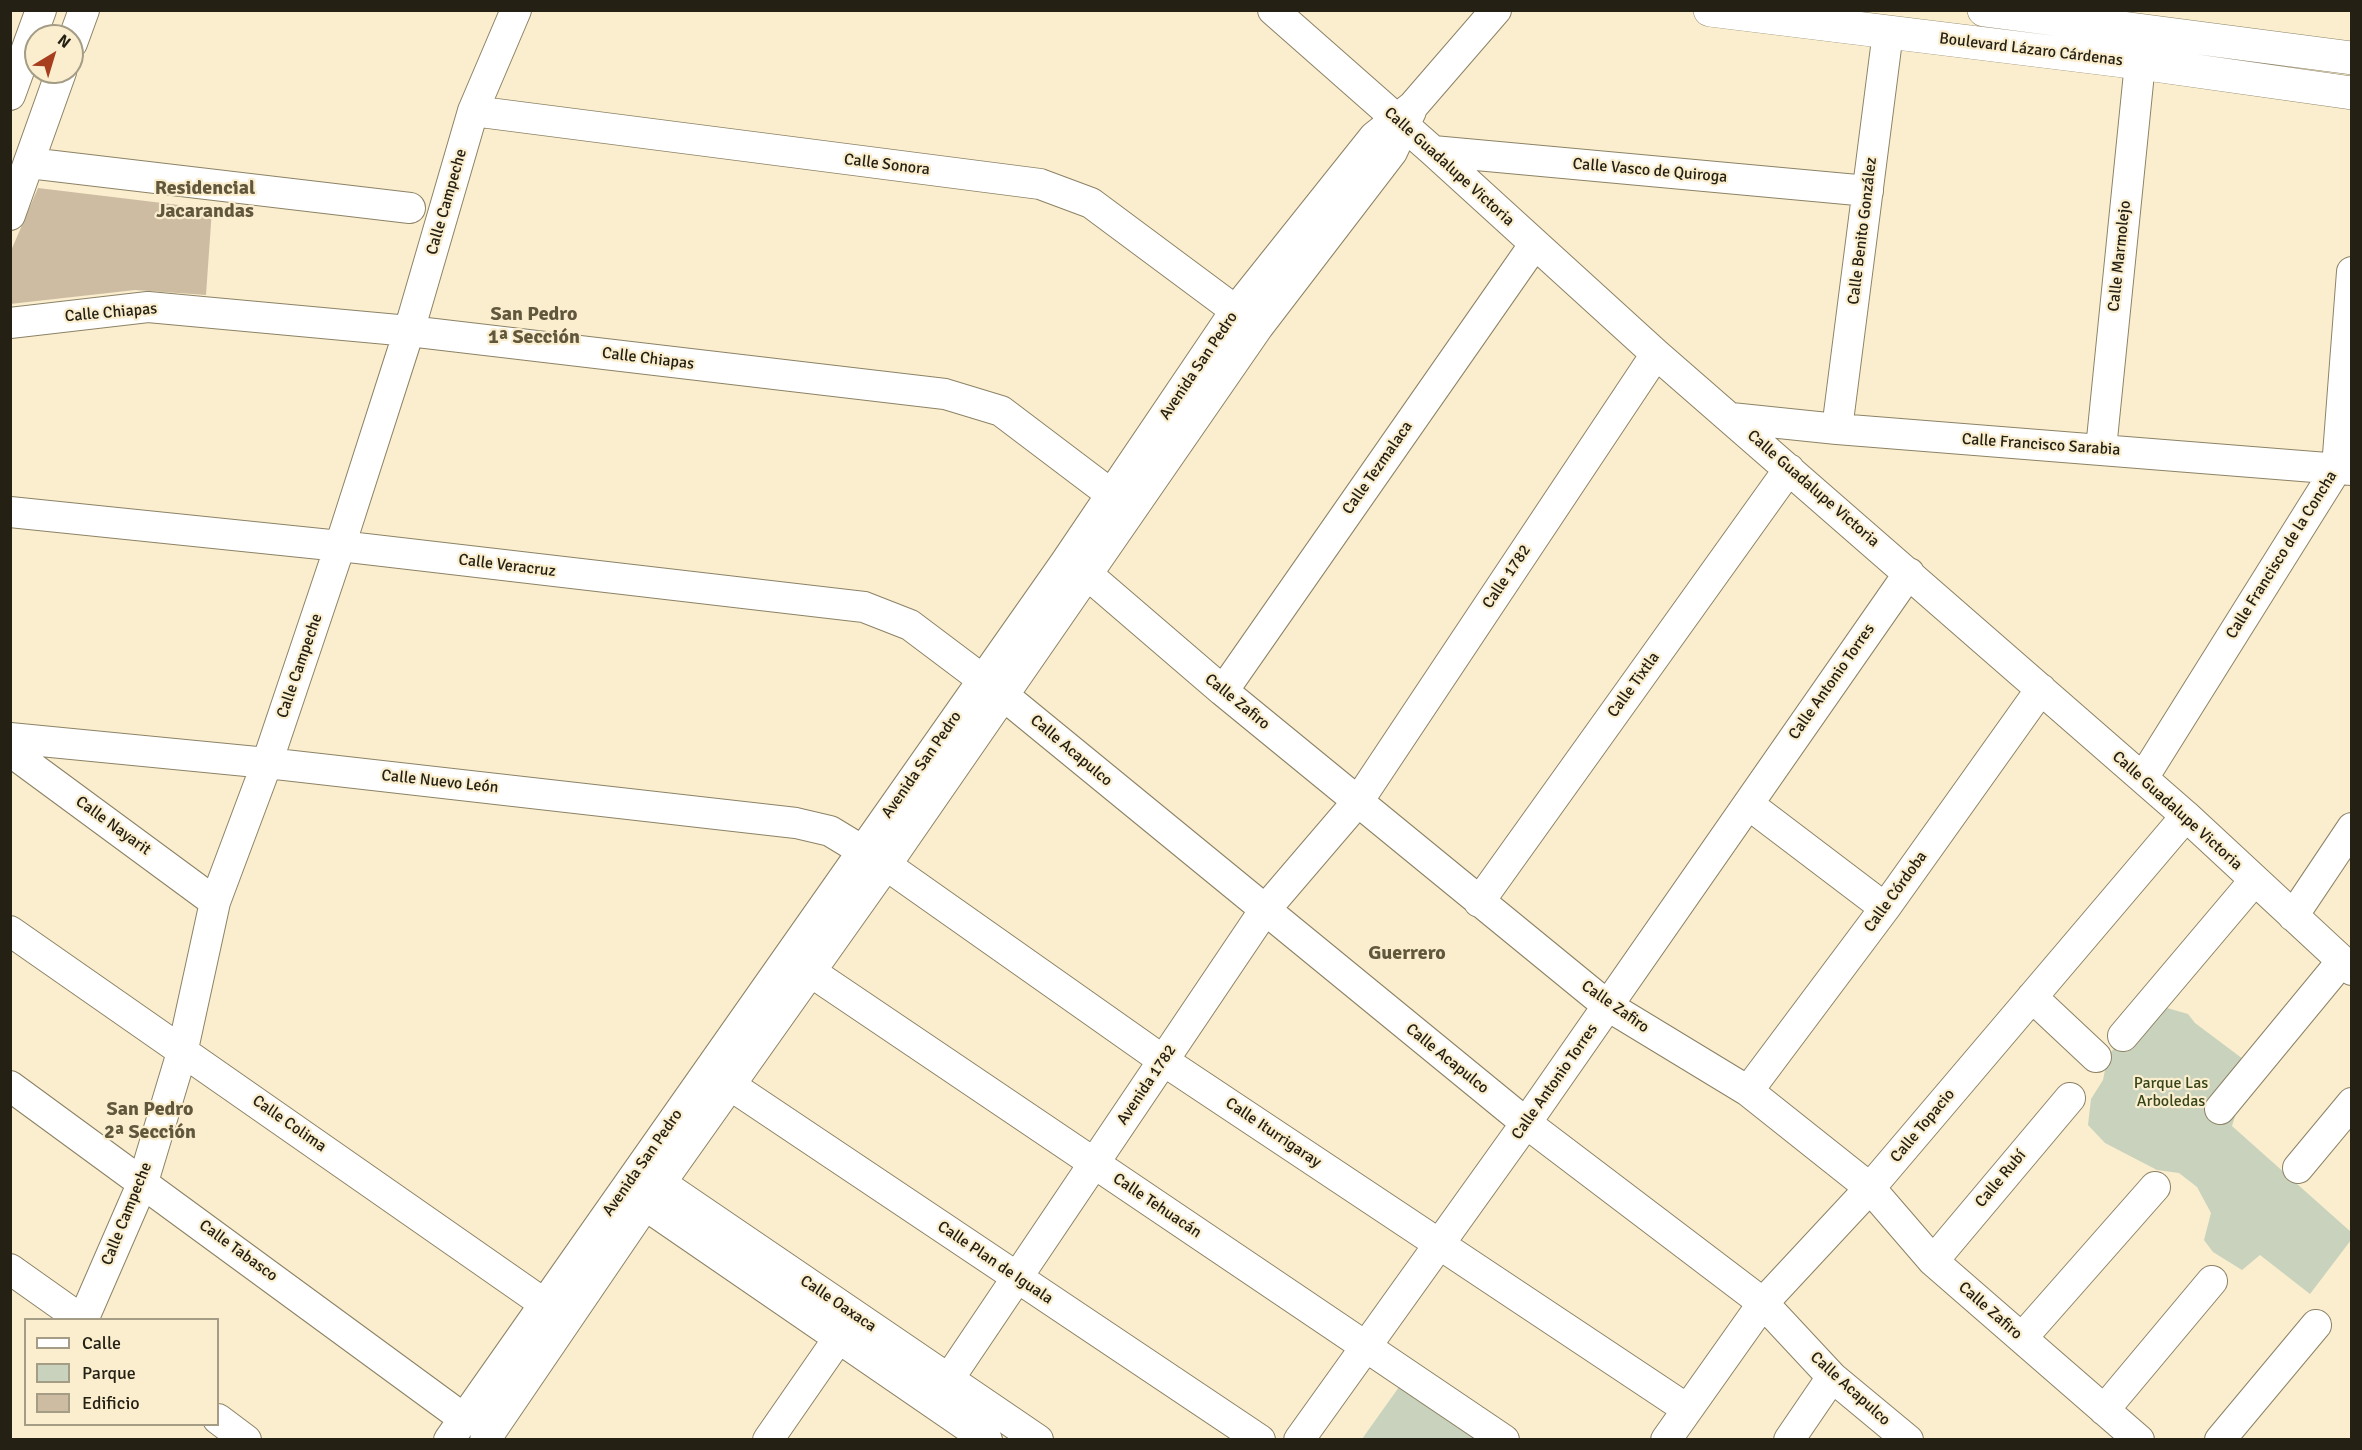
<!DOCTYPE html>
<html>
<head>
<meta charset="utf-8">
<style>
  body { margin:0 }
  #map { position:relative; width:2362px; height:1450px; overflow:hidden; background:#faeecf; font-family:Signika,sans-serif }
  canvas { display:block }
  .frame { position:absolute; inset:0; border:12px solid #242014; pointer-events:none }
  .legend { position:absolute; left:24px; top:1318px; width:195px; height:108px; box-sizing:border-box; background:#faeecf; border:2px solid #a49c84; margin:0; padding:8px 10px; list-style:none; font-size:18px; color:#242014 }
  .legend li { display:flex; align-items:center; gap:12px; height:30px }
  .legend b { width:30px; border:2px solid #a49c84 }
  .north { position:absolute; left:24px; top:24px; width:60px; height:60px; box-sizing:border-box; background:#faeecf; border:2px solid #a49c84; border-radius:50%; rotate:38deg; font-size:16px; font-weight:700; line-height:24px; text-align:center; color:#242014 }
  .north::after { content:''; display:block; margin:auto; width:21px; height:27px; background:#a73f1f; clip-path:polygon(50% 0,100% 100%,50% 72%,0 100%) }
</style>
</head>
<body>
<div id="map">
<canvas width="2362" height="1450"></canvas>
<div class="frame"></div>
<ul class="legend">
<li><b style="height:8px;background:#fff"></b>Calle</li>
<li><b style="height:16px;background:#c9d2bc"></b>Parque</li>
<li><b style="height:16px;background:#cdbca2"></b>Edificio</li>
</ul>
<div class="north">N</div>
</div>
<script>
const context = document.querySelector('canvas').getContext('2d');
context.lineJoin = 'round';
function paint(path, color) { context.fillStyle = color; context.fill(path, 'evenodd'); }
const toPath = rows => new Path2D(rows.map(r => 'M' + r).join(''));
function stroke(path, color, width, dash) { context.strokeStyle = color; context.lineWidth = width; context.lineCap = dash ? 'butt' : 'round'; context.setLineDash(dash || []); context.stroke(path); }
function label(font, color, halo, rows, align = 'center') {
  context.font = font + ' Signika,sans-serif'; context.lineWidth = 4.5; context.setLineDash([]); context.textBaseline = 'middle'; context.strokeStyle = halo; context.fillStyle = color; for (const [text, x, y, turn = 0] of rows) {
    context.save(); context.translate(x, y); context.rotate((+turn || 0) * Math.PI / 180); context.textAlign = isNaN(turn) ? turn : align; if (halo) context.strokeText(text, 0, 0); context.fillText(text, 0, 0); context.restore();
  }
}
const green = toPath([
  [2167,1008,2188,1014,2195,1023,2251,1065,2232,1126,2351,1232,2351,1240,2310,1294,2260,1255,2242,1270,2213,1252,2204,1240,2211,1213,2197,1187,2179,1173,2157,1170,2105,1143,2088,1125,2091,1099,2103,1080,2108,1055,2138,1023],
  [1399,1387,1475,1439,1362,1439]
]);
const building = toPath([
  [38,188,212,209,206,295,135,290,10,304,10,253]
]);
const minor = toPath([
  [1273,10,1433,151,1656,354,2186,816,2352,970],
  [72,43,84,10],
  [10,95,41,10],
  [473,111,1040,184,1091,203,1251,322],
  [1433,151,1868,191],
  [29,163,410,208],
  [10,215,61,72],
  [10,323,148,307,409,331,945,394,1001,411,1112,495],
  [1731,418,1837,429,2352,470],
  [1837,429,1888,32],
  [2101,449,2140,63],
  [10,512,340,546,864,607,910,625,1003,695,1526,1123,1763,1303,1832,1377,1908,1440],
  [1088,575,1223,691,1608,1006,1748,1091,1870,1188,1933,1261,2139,1440],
  [1223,691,1534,245],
  [10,738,267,763,796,823,830,831,886,865,1164,1061,1687,1409],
  [10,751,215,902],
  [2143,778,2337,468,2352,272],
  [1748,804,1885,908],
  [1479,902,1789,469],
  [2293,916,2352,828],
  [10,931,559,1314],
  [811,972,1504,1440],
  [2032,997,2096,1057],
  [2123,1036,2254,881],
  [730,1085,1260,1440],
  [10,1086,463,1418],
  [1748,1091,1885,908,2041,689],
  [2220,1109,2342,961],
  [2298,1168,2352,1103],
  [646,1173,1038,1440],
  [629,1194,987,1440],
  [1933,1261,2070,1098],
  [10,1269,82,1320],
  [83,1320,143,1182,183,1049,215,902,267,763,340,546,409,331,473,111,516,10],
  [2022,1338,2155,1187],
  [948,1380,1264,911,1359,800,1656,354],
  [2104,1410,2212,1281],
  [218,1419,246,1440],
  [449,1440,1065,563,1236,310,1374,137,1413,106,1496,10],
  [485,1440,645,1205,886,865,1258,327,1392,152,1411,111],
  [768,1440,838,1339],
  [1299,1440,1526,1123,1909,573],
  [1666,1440,1763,1303,1870,1188,2186,816],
  [1789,1440,1832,1377],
  [2220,1440,2316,1325]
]);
const major = toPath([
  [1710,10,2140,63,2352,93],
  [1984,10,2352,58]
]);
const streetNames = [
  ["Boulevard Lázaro Cárdenas",2031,50,7],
  ["Calle Sonora",887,165,7],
  ["Calle Guadalupe Victoria",1449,167,42],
  ["Calle Vasco de Quiroga",1650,171,5],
  ["Calle Campeche",447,202,-74],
  ["Calle Benito González",1863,231,-83],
  ["Calle Marmolejo",2120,256,-84],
  ["Calle Chiapas",111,313,-5],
  ["Calle Chiapas",648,359,7],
  ["Avenida San Pedro",1199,366,-56],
  ["Calle Francisco Sarabia",2041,445,4],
  ["Calle Tezmalaca",1378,468,-55],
  ["Calle Guadalupe Victoria",1813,489,41],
  ["Calle Francisco de la Concha",2282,555,-58],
  ["Calle Veracruz",507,566,7],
  ["Calle 1782",1507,577,-56],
  ["Calle Campeche",300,666,-71],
  ["Calle Antonio Torres",1832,682,-55],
  ["Calle Tixtla",1634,685,-54],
  ["Calle Zafiro",1237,702,39],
  ["Calle Acapulco",1071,751,40],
  ["Avenida San Pedro",922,765,-55],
  ["Calle Nuevo León",440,782,6],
  ["Calle Guadalupe Victoria",2177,811,42],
  ["Calle Nayarit",113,826,36],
  ["Calle Córdoba",1896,892,-54],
  ["Calle Zafiro",1615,1007,35],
  ["Calle Acapulco",1447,1059,39],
  ["Calle Antonio Torres",1555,1082,-55],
  ["Avenida 1782",1147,1085,-56],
  ["Calle Colima",289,1124,35],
  ["Calle Topacio",1923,1126,-50],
  ["Calle Iturrigaray",1273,1133,34],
  ["Avenida San Pedro",643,1163,-55],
  ["Calle Rubí",2001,1179,-50],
  ["Calle Tehuacán",1157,1206,34],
  ["Calle Campeche",127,1214,-68],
  ["Calle Tabasco",238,1251,36],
  ["Calle Plan de Iguala",995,1263,34],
  ["Calle Oaxaca",838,1304,34],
  ["Calle Zafiro",1990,1311,41],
  ["Calle Acapulco",1850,1389,42]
];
const parkNames = [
  ["Parque Las",2171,1084],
  ["Arboledas",2171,1102]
];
const quarterNames = [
  ["Residencial",205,189],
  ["Jacarandas",205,212],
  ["San Pedro",534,315],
  ["1ª Sección",534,338],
  ["Guerrero",1407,954],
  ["San Pedro",150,1110],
  ["2ª Sección",150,1133]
];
paint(green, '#c9d2bc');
paint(building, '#cdbca2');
stroke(minor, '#8c8265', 32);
stroke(major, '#8c8265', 34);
stroke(minor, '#fff', 30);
stroke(major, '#fff', 33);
label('16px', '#242014', '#faeecf', streetNames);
label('16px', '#354518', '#faeecf', parkNames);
label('bold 20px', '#61573c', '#faeecf', quarterNames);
</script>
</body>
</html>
